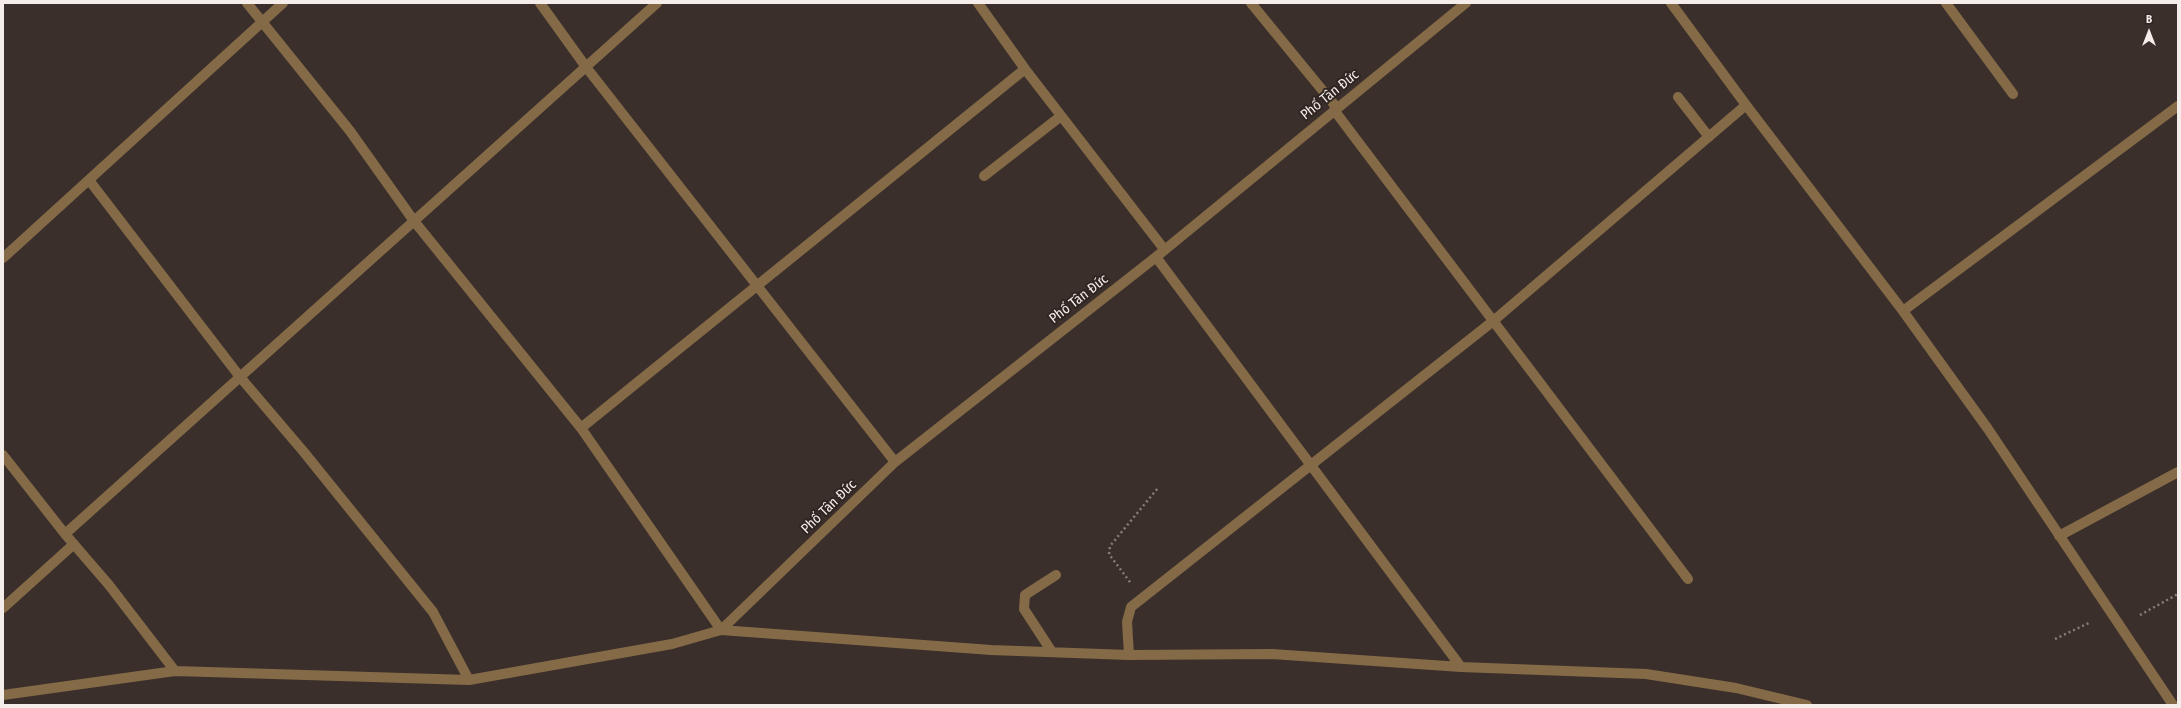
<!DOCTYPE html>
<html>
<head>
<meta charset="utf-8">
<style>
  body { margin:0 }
  #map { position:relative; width:2181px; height:708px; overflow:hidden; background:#3a2f2b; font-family:"Fira Sans Condensed",sans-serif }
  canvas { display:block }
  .frame { position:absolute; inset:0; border:4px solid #f4edea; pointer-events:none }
  .north { position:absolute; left:2129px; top:12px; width:40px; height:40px; -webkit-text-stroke:3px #302521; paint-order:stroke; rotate:0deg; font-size:11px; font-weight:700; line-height:16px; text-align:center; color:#f4edea }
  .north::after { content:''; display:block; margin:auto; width:14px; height:18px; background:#f4edea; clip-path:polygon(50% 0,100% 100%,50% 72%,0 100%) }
</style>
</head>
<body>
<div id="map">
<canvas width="2181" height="708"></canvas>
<div class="frame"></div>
<div class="north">B</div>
</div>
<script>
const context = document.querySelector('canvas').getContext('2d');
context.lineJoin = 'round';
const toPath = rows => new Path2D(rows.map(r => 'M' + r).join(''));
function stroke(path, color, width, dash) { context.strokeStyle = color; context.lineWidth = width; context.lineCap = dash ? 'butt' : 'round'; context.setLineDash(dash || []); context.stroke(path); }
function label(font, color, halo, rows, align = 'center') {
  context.font = font + ' "Fira Sans Condensed",sans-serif'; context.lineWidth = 4; context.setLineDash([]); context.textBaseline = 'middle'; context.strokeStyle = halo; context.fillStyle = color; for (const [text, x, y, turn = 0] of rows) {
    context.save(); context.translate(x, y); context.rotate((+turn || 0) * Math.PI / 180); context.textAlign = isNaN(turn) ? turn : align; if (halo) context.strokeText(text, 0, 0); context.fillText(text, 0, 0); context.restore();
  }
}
const path = toPath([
  [1130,582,1109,554,1110,546,1158,488],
  [2140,615,2178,594],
  [2055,639,2091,622]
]);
const minor = toPath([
  [247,3,350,131,414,221,581,428,721,630],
  [540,3,586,67,895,462],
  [978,3,1025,69,1164,249],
  [1251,3,1337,108],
  [1671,3,1746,105,1903,311,1988,429,2173,705],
  [1946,3,2013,94],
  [1678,97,1709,137],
  [1334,110,1688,579],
  [984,176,1061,116],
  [89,180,240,377,303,451,433,612,469,680],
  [1156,257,1461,667],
  [3,258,283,3],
  [1903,311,2178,106],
  [581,428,1025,69],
  [3,455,65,534,109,585,175,671],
  [65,534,657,3],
  [2059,536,2178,472],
  [3,608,74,544],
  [721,630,895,462,1156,257,1466,3],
  [1052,652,1024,609,1025,595,1056,575],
  [1129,655,1127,622,1131,607,1492,322,1746,105],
  [3,695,175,671,469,680,672,644,721,630,991,650,1129,655,1272,654,1461,667,1646,674,1736,688,1807,705]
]);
const streetNames = [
  ["Phố Tân Đức",1330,95,-39],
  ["Phố Tân Đức",1079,299,-38],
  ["Phố Tân Đức",829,507,-44]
];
stroke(path, '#877e7a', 2.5, [2, 3]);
stroke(minor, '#846a47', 10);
label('14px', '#f4edea', '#302521', streetNames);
</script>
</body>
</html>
